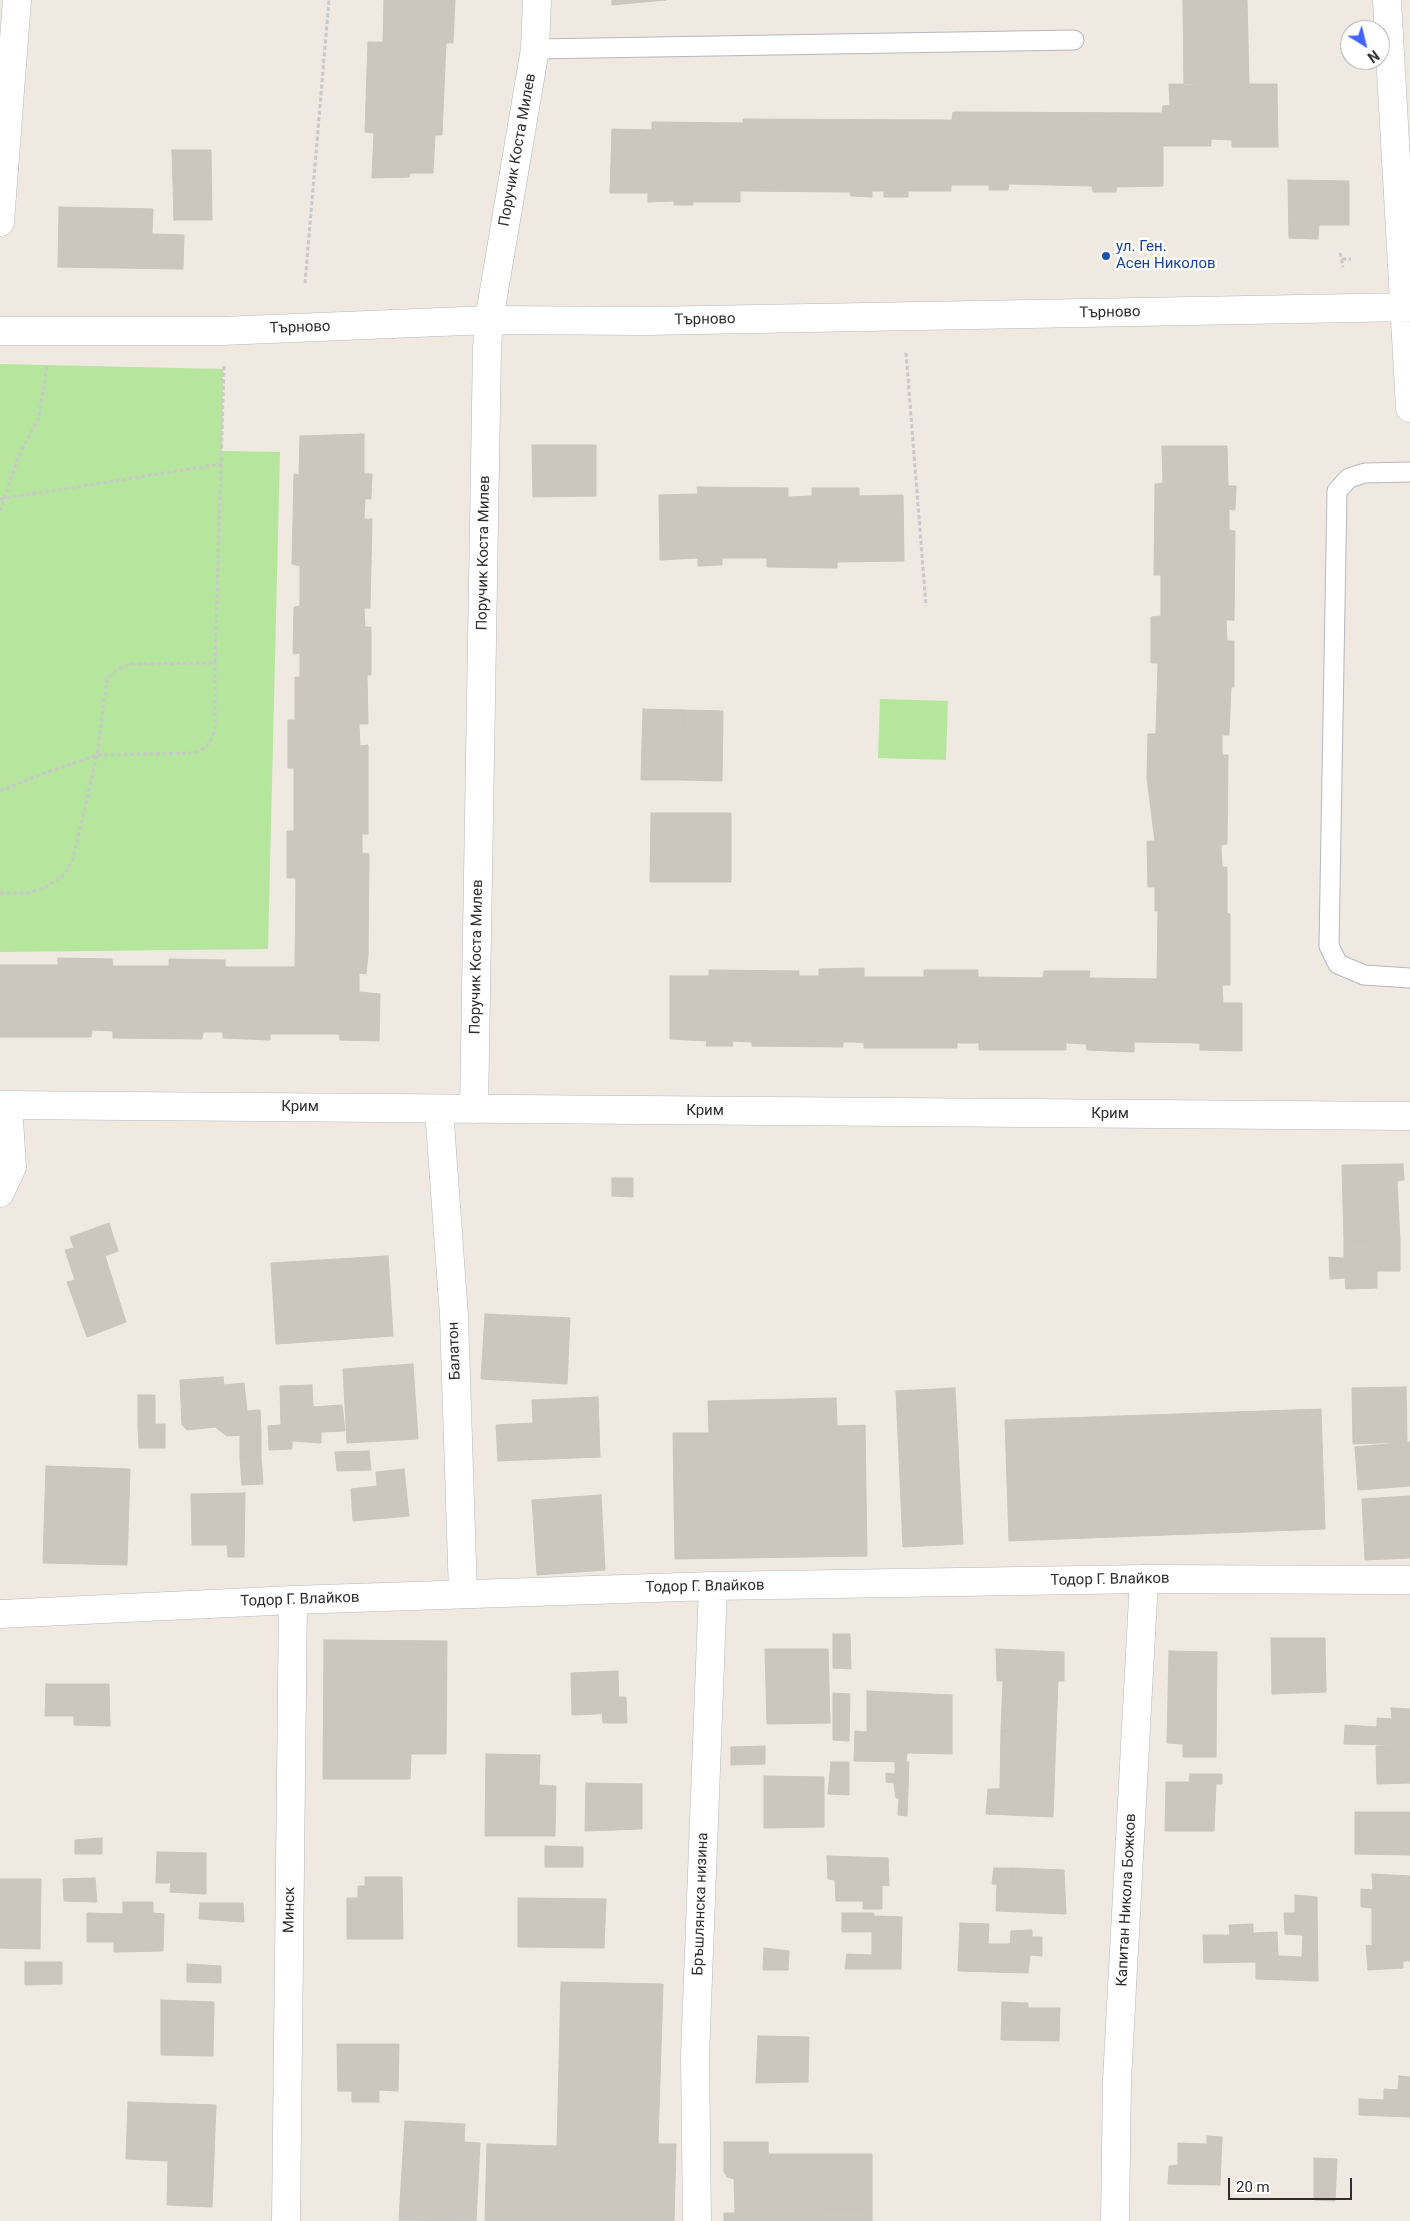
<!DOCTYPE html>
<html>
<head>
<meta charset="utf-8">
<style>
  body { margin:0 }
  #map { position:relative; width:1410px; height:2221px; overflow:hidden; background:#efe9e1; font-family:Roboto,sans-serif }
  canvas { display:block }
  .north { position:absolute; left:1340px; top:20px; width:50px; height:50px; box-sizing:border-box; background:#fff; border:1px solid #ababab; border-radius:50%; rotate:144deg; font-size:14px; font-weight:700; line-height:20px; text-align:center; color:#2e2e2e }
  .north::after { content:''; display:block; margin:auto; width:18px; height:22px; background:#4264fb; clip-path:polygon(50% 0,100% 100%,50% 72%,0 100%) }
  .scale { position:absolute; left:1228px; top:2178px; width:124px; height:22px; box-sizing:border-box; border:2px solid #2e2e2e; border-top:0; padding-left:6px; font-size:15px; line-height:18px; white-space:nowrap; color:#2e2e2e; -webkit-text-stroke:4px #fff; paint-order:stroke }
</style>
</head>
<body>
<div id="map">
<canvas width="1410" height="2221"></canvas>
<div class="north">N</div>
<div class="scale">20 m</div>
</div>
<script>
const context = document.querySelector('canvas').getContext('2d');
context.lineJoin = 'round';
function paint(path, color) { context.fillStyle = color; context.fill(path, 'evenodd'); }
const toPath = rows => new Path2D(rows.map(r => 'M' + r).join(''));
function stroke(path, color, width, dash) { context.strokeStyle = color; context.lineWidth = width; context.lineCap = dash ? 'butt' : 'round'; context.setLineDash(dash || []); context.stroke(path); }
function label(font, color, halo, rows, align = 'center') {
  context.font = font + ' Roboto,sans-serif'; context.lineWidth = 5; context.setLineDash([]); context.textBaseline = 'middle'; context.strokeStyle = halo; context.fillStyle = color; for (const [text, x, y, turn = 0] of rows) {
    context.save(); context.translate(x, y); context.rotate((+turn || 0) * Math.PI / 180); context.textAlign = isNaN(turn) ? turn : align; if (halo) context.strokeText(text, 0, 0); context.fillText(text, 0, 0); context.restore();
  }
}
const green = toPath([
  [0,364,223,369,222,451,280,452,268,949,0,952],
  [880,699,948,701,946,760,878,758]
]);
const building = toPath([
  [384,0,455,0,453,43,383,43,384,0],
  [612,0,666,0,612,5,612,0],
  [1183,0,1247,0,1249,84,1184,85,1183,0],
  [368,42,446,43,442,135,435,135,433,173,410,173,409,177,372,178,374,133,365,132,368,42],
  [1169,84,1277,84,1278,147,1232,147,1232,140,1211,139,1211,146,1163,146,1163,186,1117,187,1116,192,1093,192,1092,186,1009,184,1008,190,989,190,989,185,951,185,951,191,908,191,908,197,884,197,884,191,872,191,872,197,851,196,850,192,740,191,740,202,693,202,693,205,674,205,674,201,648,202,648,193,610,193,612,129,652,130,652,122,743,123,743,119,952,120,953,112,1162,113,1163,106,1170,105,1169,84],
  [172,150,211,150,212,220,174,220,172,150],
  [1288,180,1349,181,1349,225,1319,225,1318,239,1289,238,1288,180],
  [59,207,153,209,152,234,184,235,183,269,58,267,59,207],
  [364,434,364,474,372,474,371,499,365,499,364,519,372,519,370,608,364,608,365,627,371,627,371,675,367,675,368,724,359,724,360,746,368,745,368,834,362,834,362,853,369,854,368,955,366,974,359,973,359,992,380,994,379,1041,340,1040,339,1034,270,1034,270,1040,223,1038,223,1032,203,1032,202,1039,113,1038,113,1031,92,1030,91,1037,0,1037,0,965,58,965,58,958,112,959,113,966,169,966,169,959,225,960,225,967,295,967,296,878,287,878,287,831,294,831,294,768,288,768,288,720,295,720,295,677,300,677,300,653,293,654,294,607,300,606,300,566,292,564,294,474,299,475,300,436,364,434],
  [532,445,596,445,596,496,533,497,532,445],
  [1162,446,1227,446,1228,486,1236,486,1235,510,1229,509,1229,530,1235,531,1234,620,1226,620,1227,641,1234,641,1234,687,1231,687,1229,735,1222,735,1222,755,1228,755,1227,844,1221,845,1222,867,1227,867,1227,913,1230,914,1230,985,1222,985,1223,1003,1242,1003,1242,1051,1200,1050,1200,1043,1134,1042,1134,1052,1087,1050,1086,1044,1066,1043,1066,1050,979,1050,979,1043,957,1043,957,1048,864,1048,864,1043,854,1042,843,1042,843,1047,752,1046,752,1042,732,1041,733,1046,706,1046,707,1041,670,1039,670,976,709,976,709,970,799,971,799,976,819,976,819,969,864,968,864,977,924,977,924,970,978,970,978,977,1043,978,1044,971,1090,971,1089,978,1157,979,1158,911,1155,911,1155,887,1148,887,1147,841,1155,841,1147,778,1148,734,1156,734,1158,663,1151,663,1151,617,1161,616,1161,575,1154,575,1155,484,1163,483,1162,446],
  [697,487,788,488,788,497,812,496,812,488,859,488,859,496,903,495,904,561,837,562,837,568,767,567,767,558,722,558,722,565,698,566,698,558,660,560,659,495,698,494,697,487],
  [643,709,684,710,682,780,641,780,643,709],
  [684,710,723,711,722,781,682,780,684,710],
  [651,813,731,813,731,882,650,882,651,813],
  [1403,1164,1404,1180,1397,1181,1400,1240,1344,1241,1342,1165,1403,1164],
  [612,1178,633,1178,633,1197,612,1196,612,1178],
  [109,1223,118,1251,105,1256,126,1322,87,1337,67,1282,75,1280,65,1250,74,1248,70,1237,109,1223],
  [1400,1240,1400,1271,1377,1271,1377,1288,1346,1289,1345,1278,1330,1279,1329,1257,1344,1258,1344,1241,1400,1240],
  [388,1256,393,1336,276,1344,271,1263,388,1256],
  [485,1314,570,1318,567,1384,481,1379,485,1314],
  [413,1364,418,1439,347,1443,343,1369,413,1364],
  [223,1377,224,1385,244,1383,247,1411,260,1410,261,1434,227,1436,215,1427,187,1430,182,1425,180,1380,223,1377],
  [312,1385,313,1407,342,1405,345,1431,321,1432,321,1443,292,1441,292,1449,269,1450,268,1426,281,1425,280,1386,312,1385],
  [1406,1387,1407,1442,1353,1444,1352,1388,1406,1387],
  [955,1388,963,1544,903,1547,896,1391,955,1388],
  [138,1395,155,1395,155,1424,138,1425,138,1395],
  [598,1397,600,1457,498,1461,496,1425,533,1423,532,1400,598,1397],
  [836,1398,837,1426,865,1425,867,1556,675,1559,673,1433,709,1433,708,1401,836,1398],
  [1321,1409,1325,1529,1009,1541,1005,1420,1321,1409],
  [165,1424,165,1448,139,1448,138,1425,165,1424],
  [261,1434,261,1457,240,1458,240,1435,261,1434],
  [1410,1442,1410,1486,1358,1490,1355,1447,1410,1442],
  [369,1451,371,1470,337,1471,335,1452,369,1451],
  [261,1457,263,1484,242,1485,240,1458,261,1457],
  [46,1466,130,1469,127,1565,43,1563,46,1466],
  [404,1469,409,1516,353,1521,351,1489,377,1486,376,1472,404,1469],
  [245,1493,244,1557,228,1557,227,1545,192,1545,191,1494,245,1493],
  [601,1495,605,1570,537,1575,532,1500,601,1495],
  [1410,1496,1410,1558,1365,1560,1362,1499,1410,1496],
  [833,1634,850,1634,851,1669,833,1668,833,1634],
  [1271,1638,1325,1638,1326,1692,1272,1694,1271,1638],
  [324,1640,447,1641,446,1754,411,1754,410,1779,323,1779,324,1640],
  [765,1649,828,1649,830,1723,767,1724,765,1649],
  [996,1649,1064,1652,1064,1681,1058,1681,1056,1732,1001,1731,1003,1681,997,1681,996,1649],
  [1169,1651,1217,1652,1216,1757,1183,1757,1183,1744,1167,1743,1169,1651],
  [618,1671,619,1713,572,1715,571,1673,618,1671],
  [46,1684,109,1684,110,1726,74,1725,74,1716,45,1716,46,1684],
  [867,1691,952,1695,952,1754,907,1753,906,1762,854,1761,855,1731,867,1732,867,1691],
  [833,1693,850,1694,849,1741,833,1740,833,1693],
  [619,1697,626,1697,627,1723,603,1723,602,1714,619,1713,619,1697],
  [1391,1708,1410,1709,1410,1745,1344,1744,1345,1725,1377,1727,1377,1718,1392,1719,1391,1708],
  [1001,1731,1056,1732,1053,1817,986,1814,988,1789,1000,1789,1001,1731],
  [1410,1745,1410,1783,1377,1784,1376,1746,1410,1745],
  [765,1746,765,1764,731,1765,731,1747,765,1746],
  [486,1754,540,1755,539,1785,556,1786,555,1836,485,1836,486,1754],
  [831,1762,849,1762,849,1795,828,1794,831,1762],
  [895,1762,909,1762,907,1816,898,1815,899,1798,896,1798,894,1783,886,1782,886,1773,895,1774,895,1762],
  [1190,1774,1222,1774,1222,1784,1216,1784,1214,1831,1165,1831,1166,1782,1189,1782,1190,1774],
  [764,1776,824,1777,824,1827,764,1828,764,1776],
  [586,1783,642,1784,642,1829,585,1831,586,1783],
  [1355,1812,1410,1812,1410,1855,1355,1854,1355,1812],
  [102,1838,102,1854,75,1854,75,1840,102,1838],
  [545,1846,583,1847,583,1867,545,1867,545,1846],
  [157,1852,206,1853,206,1894,170,1892,171,1883,156,1883,157,1852],
  [827,1856,888,1858,889,1886,882,1885,882,1909,863,1909,863,1901,836,1901,835,1880,828,1879,827,1856],
  [994,1868,1013,1868,1012,1885,992,1884,994,1868],
  [1013,1868,1064,1870,1066,1914,996,1911,997,1884,1012,1885,1013,1868],
  [1372,1874,1410,1876,1410,1961,1403,1961,1403,1968,1368,1970,1366,1945,1372,1946,1372,1908,1361,1907,1361,1889,1373,1890,1372,1874],
  [365,1877,402,1877,403,1939,347,1939,347,1898,358,1898,358,1886,365,1886,365,1877],
  [95,1878,97,1902,64,1901,63,1879,95,1878],
  [0,1879,41,1879,40,1949,0,1948,0,1879],
  [1295,1895,1317,1897,1318,1981,1256,1979,1256,1962,1204,1963,1203,1935,1230,1935,1229,1925,1253,1924,1253,1933,1277,1932,1278,1956,1302,1957,1303,1935,1285,1934,1284,1913,1295,1913,1295,1895],
  [518,1898,606,1899,604,1948,518,1947,518,1898],
  [123,1902,153,1902,153,1913,164,1914,163,1951,114,1952,114,1942,87,1942,87,1913,123,1914,123,1902],
  [200,1903,243,1903,244,1922,199,1919,200,1903],
  [842,1913,874,1913,874,1916,902,1917,901,1969,845,1969,847,1954,872,1955,872,1932,842,1932,842,1913],
  [960,1923,989,1924,988,1944,1010,1944,1011,1931,1032,1930,1032,1937,1042,1937,1042,1956,1030,1955,1028,1973,958,1971,960,1923],
  [764,1948,789,1951,788,1970,763,1970,764,1948],
  [25,1962,62,1962,62,1984,25,1985,25,1962],
  [187,1964,221,1966,221,1983,187,1982,187,1964],
  [561,1982,663,1984,658,2144,676,2144,674,2221,485,2221,487,2144,557,2146,561,1982],
  [161,2000,214,2002,213,2056,161,2055,161,2000],
  [1002,2002,1028,2003,1028,2008,1060,2008,1059,2041,1001,2040,1002,2002],
  [758,2036,809,2037,808,2082,756,2083,758,2036],
  [337,2044,399,2044,398,2091,379,2090,379,2102,352,2102,352,2091,338,2091,337,2044],
  [1399,2076,1410,2077,1410,2117,1384,2116,1384,2089,1398,2090,1399,2076],
  [1359,2099,1384,2100,1384,2116,1359,2115,1359,2099],
  [128,2102,216,2105,212,2207,167,2205,168,2161,126,2159,128,2102],
  [405,2121,465,2124,464,2142,480,2143,476,2221,399,2220,405,2121],
  [1207,2136,1222,2137,1220,2185,1168,2184,1169,2166,1178,2165,1178,2143,1207,2144,1207,2136],
  [724,2142,768,2142,769,2210,872,2209,872,2221,724,2221,724,2213,735,2213,734,2179,727,2177,724,2172,724,2142],
  [769,2154,872,2154,872,2209,769,2210,769,2154],
  [1314,2158,1337,2159,1335,2201,1314,2200,1314,2158]
]);
const path = toPath([
  [1340,253,1343,267],
  [1342,259,1351,259],
  [305,283,329,0],
  [906,353,926,606],
  [0,499,221,464],
  [0,511,18,457,39,418,47,365],
  [0,791,39,775,97,755,194,753,205,748,213,737,215,727,215,663],
  [0,893,27,893,46,887,65,874,73,859,97,755,107,679,118,669,130,664,215,663,224,366]
]);
const service = toPath([
  [535,49,1074,40],
  [1410,472,1365,473,1349,478,1337,491,1329,946,1338,964,1364,975,1410,978]
]);
const minor = toPath([
  [0,222,17,0],
  [0,1105,1410,1116],
  [439,1109,454,1316,463,1594],
  [474,1109,487,348,489,320,535,49,537,0],
  [0,1193,12,1167,8,1105],
  [0,1614,293,1600,713,1586,1144,1579,1410,1580],
  [286,2221,293,1600],
  [697,2221,695,2056,713,1586],
  [1115,2221,1117,2080,1144,1579]
]);
const tertiary = toPath([
  [1387,0,1410,408],
  [0,331,222,331,489,320,647,321,1410,307]
]);
const markers = [
  [1106,256,5,"#1a4fb4"]
];
const streetNames = [
  ["Поручик Коста Милев",518,150,-80],
  ["Търново",1110,313,-1],
  ["Търново",705,320,-1],
  ["Търново",300,328,-2],
  ["Поручик Коста Милев",484,553,-89],
  ["Поручик Коста Милев",477,957,-89],
  ["Крим",300,1107],
  ["Крим",705,1111],
  ["Крим",1110,1114],
  ["Балатон",455,1351,-92],
  ["Тодор Г. Влайков",1110,1580,-1],
  ["Тодор Г. Влайков",705,1587,-1],
  ["Тодор Г. Влайков",300,1600,-2],
  ["Капитан Никола Божков",1127,1900,-87],
  ["Бръшлянска низина",701,1904,-88],
  ["Минск",290,1910,-89]
];
const transitNames = [
  ["ул. Ген.",1116,247],
  ["Асен Николов",1116,264]
];
paint(green, '#b6e59e');
paint(building, '#cbc7bf');
stroke(building, '#cbc5ba', 1);
stroke(service, '#b4b7c1', 21);
stroke(minor, '#b4b7c1', 29);
stroke(tertiary, '#b4b7c1', 29);
stroke(path, '#c9c9c9', 3, [4, 2.5]);
stroke(service, '#fff', 19);
stroke(minor, '#fff', 28);
stroke(tertiary, '#fff', 28);
for (const [x, y, r, color] of markers) { const dot = new Path2D(); dot.arc(x, y, r, 0, 2 * Math.PI); context.fillStyle = color; context.fill(dot); stroke(dot, '#fff', 2); }
label('15px', '#2e2e2e', '#fff', streetNames);
label('15px', '#164399', '#fff', transitNames, 'left');
</script>
</body>
</html>
